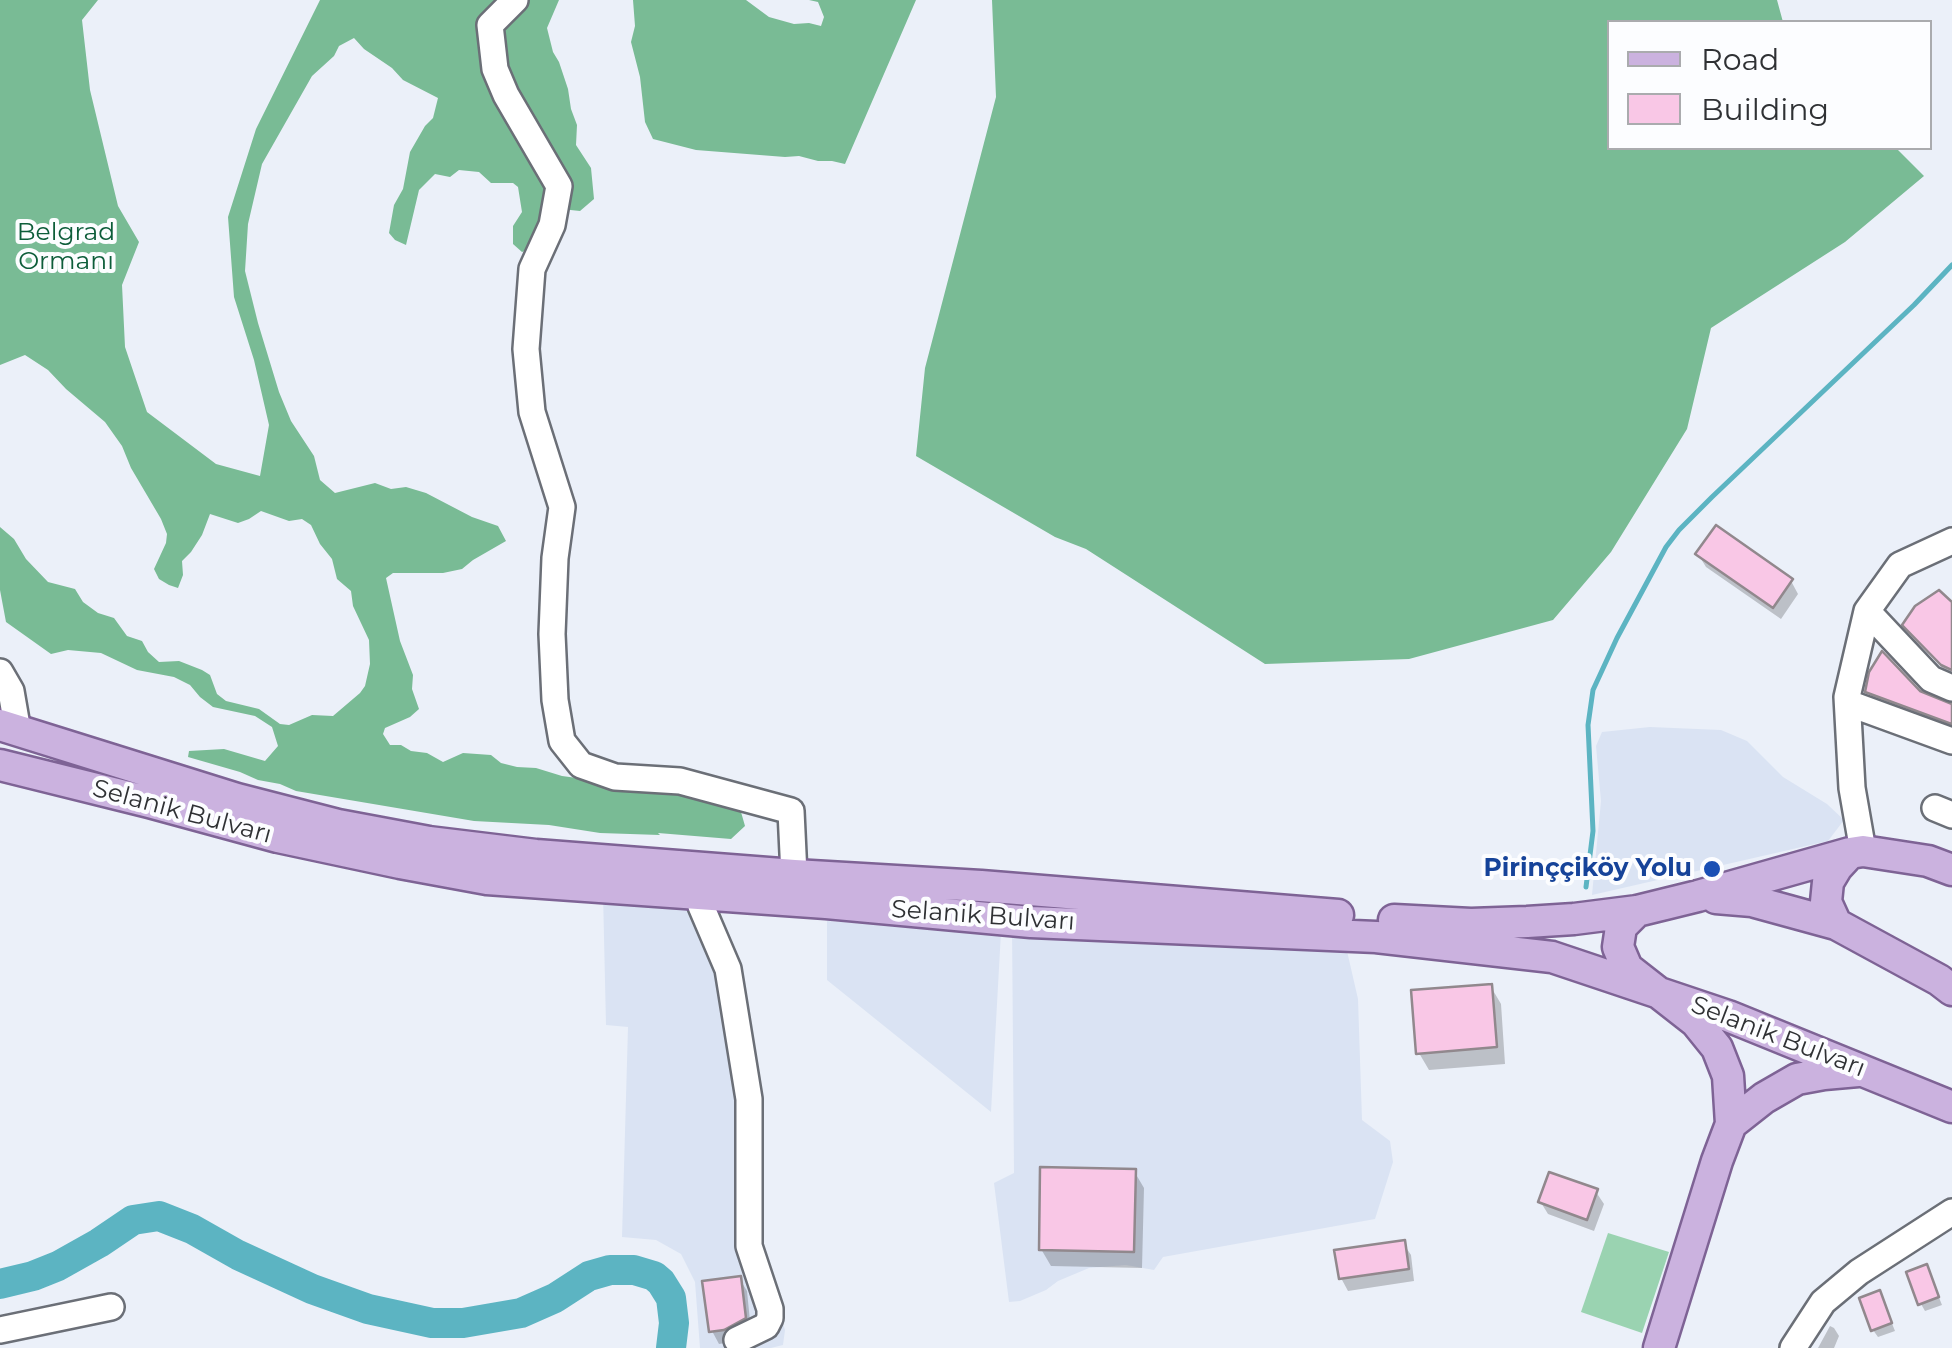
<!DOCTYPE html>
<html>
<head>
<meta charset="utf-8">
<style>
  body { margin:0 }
  #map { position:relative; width:1952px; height:1348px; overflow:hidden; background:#ebf0f9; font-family:Montserrat,sans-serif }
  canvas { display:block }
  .legend { position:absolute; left:1607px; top:20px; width:325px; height:130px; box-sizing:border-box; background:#fcfdff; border:2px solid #aaabae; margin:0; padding:12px 18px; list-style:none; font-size:30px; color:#2f3134 }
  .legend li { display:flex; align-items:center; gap:20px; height:50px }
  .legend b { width:50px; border:2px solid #aaabae }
</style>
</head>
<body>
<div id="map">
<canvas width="1952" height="1348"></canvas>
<ul class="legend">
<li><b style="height:12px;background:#cbb2df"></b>Road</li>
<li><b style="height:28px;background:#f9c7e6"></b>Building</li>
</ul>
</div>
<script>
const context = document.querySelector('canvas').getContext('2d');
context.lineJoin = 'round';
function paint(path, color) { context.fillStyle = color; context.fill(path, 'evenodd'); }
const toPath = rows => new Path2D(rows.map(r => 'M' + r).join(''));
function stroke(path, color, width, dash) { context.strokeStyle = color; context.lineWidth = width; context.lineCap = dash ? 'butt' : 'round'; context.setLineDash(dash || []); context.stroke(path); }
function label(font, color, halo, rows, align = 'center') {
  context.font = font + ' Montserrat,sans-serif'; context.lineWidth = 8; context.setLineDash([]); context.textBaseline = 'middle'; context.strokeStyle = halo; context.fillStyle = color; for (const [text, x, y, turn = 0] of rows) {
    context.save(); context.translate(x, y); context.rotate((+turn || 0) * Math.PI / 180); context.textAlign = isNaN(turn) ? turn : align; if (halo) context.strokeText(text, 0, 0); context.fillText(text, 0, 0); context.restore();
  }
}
const built = toPath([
  [1650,727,1721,730,1747,741,1783,777,1827,804,1844,820,1828,841,1592,895,1601,801,1596,746,1602,732],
  [603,893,705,898,737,973,758,1248,785,1330,783,1345,771,1348,700,1348,695,1282,681,1254,656,1240,622,1237,628,1027,606,1025],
  [827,921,1001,932,991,1112,827,980],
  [1012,924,1347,951,1358,999,1362,1120,1390,1141,1393,1162,1375,1219,1163,1257,1154,1270,1126,1265,1089,1268,1058,1281,1046,1290,1020,1301,1009,1302,994,1183,1014,1173]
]);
const green = toPath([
  [1608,1233,1669,1252,1642,1333,1581,1312]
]);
const forest = toPath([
  [0,0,98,0,82,20,90,90,118,206,139,242,122,285,125,347,147,412,216,464,260,476,269,425,254,360,234,297,228,217,256,129,320,0,559,0,547,28,553,52,559,62,568,89,571,109,577,125,576,145,591,168,594,199,580,211,561,209,543,213,537,224,530,249,522,252,513,244,513,226,522,212,518,187,513,183,491,183,479,172,459,170,450,177,435,174,419,190,406,245,395,240,389,233,394,205,403,189,410,152,425,126,433,118,438,98,403,80,392,68,364,49,354,38,339,46,334,56,312,76,262,164,248,224,245,271,258,323,279,392,291,421,314,456,320,480,335,493,375,483,391,489,406,487,426,493,472,517,498,526,506,541,473,560,462,569,443,573,393,573,386,578,400,641,413,675,412,689,419,709,410,717,385,728,383,734,390,745,401,745,411,751,427,753,443,762,463,753,491,755,501,763,517,767,536,768,562,776,695,794,731,804,741,812,745,826,731,839,658,833,660,835,600,833,549,825,474,821,296,791,280,784,258,780,240,772,188,757,189,751,224,749,265,761,278,746,272,727,255,716,213,707,200,697,190,685,174,677,137,670,101,653,68,650,51,654,6,622,0,590,0,527,14,539,26,559,48,582,75,589,83,602,98,613,114,618,127,636,142,641,148,652,159,662,179,661,202,670,210,675,217,694,226,701,259,709,280,724,289,725,312,715,333,716,360,693,365,686,370,664,369,640,353,606,351,591,337,579,332,559,320,544,311,525,302,519,289,521,261,511,249,519,238,523,210,514,202,535,191,552,182,561,183,575,178,588,169,585,159,579,154,569,166,543,167,534,161,519,131,468,122,446,105,422,66,389,48,370,25,355,0,365],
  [633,0,746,0,769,17,794,24,809,23,821,26,824,17,818,2,809,0,916,0,845,164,832,161,818,161,799,156,785,157,696,150,653,139,645,122,640,77,631,42,635,26],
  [992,0,1777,0,1783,22,1610,22,1610,148,1896,148,1924,176,1845,242,1711,328,1687,429,1611,552,1553,620,1409,659,1265,664,1086,549,1055,537,916,456,925,368,996,97]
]);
const shadow = toPath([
  [1698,554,1791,581,1798,594,1781,619,1706,567],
  [1952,605,1952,678,1912,637,1905,625],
  [1868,691,1923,696,1952,706,1952,732,1875,704],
  [1491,987,1501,1004,1505,1064,1429,1070,1419,1053],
  [1134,1171,1144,1188,1142,1268,1051,1266,1041,1249],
  [1596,1192,1604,1204,1594,1231,1548,1214,1540,1201],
  [1403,1243,1411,1255,1414,1281,1348,1291,1341,1278],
  [1930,1275,1942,1305,1925,1311,1921,1304],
  [739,1278,747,1291,751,1331,732,1342,719,1344,712,1331],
  [1883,1301,1895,1331,1878,1337,1873,1330],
  [1830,1326,1834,1328,1839,1336,1834,1348,1818,1348]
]);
const stream = toPath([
  [1586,887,1593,831,1588,725,1593,690,1617,638,1666,547,1679,530,1712,497,1914,305,1952,265]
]);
const river = toPath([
  [0,1284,33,1276,58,1266,99,1243,133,1220,159,1216,192,1229,238,1255,312,1289,368,1309,432,1323,463,1323,521,1313,555,1298,589,1276,610,1270,634,1270,654,1276,661,1282,671,1298,674,1323,671,1348]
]);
const building = toPath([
  [1716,525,1793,579,1773,608,1695,554,1716,525],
  [1939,590,1952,602,1952,670,1941,665,1902,625,1915,606,1939,590],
  [1882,651,1920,691,1952,704,1952,724,1865,692,1869,672,1882,651],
  [1492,984,1497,1047,1416,1054,1411,990,1492,984],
  [1040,1167,1136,1169,1134,1252,1039,1250,1040,1167],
  [1549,1172,1598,1189,1587,1220,1538,1202,1549,1172],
  [1405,1240,1409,1269,1339,1279,1334,1250,1405,1240],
  [1927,1264,1939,1297,1918,1305,1906,1272,1927,1264],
  [741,1276,746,1318,724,1330,709,1332,702,1281,741,1276],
  [1880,1290,1892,1323,1871,1331,1859,1298,1880,1290]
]);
const minor = toPath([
  [515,0,490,25,495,69,506,95,559,186,552,225,532,269,526,349,532,412,562,507,555,558,552,634,555,700,562,741,581,765,615,777,680,781,791,811,794,875],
  [1867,611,1931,679,1952,688],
  [0,672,11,691,16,720,15,730],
  [1848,703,1952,741],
  [1935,808,1952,815],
  [1863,851,1852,788,1847,697,1867,611,1900,565,1952,541],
  [701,894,701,906,728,969,749,1099,749,1246,770,1309,770,1318,766,1326,737,1340],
  [0,1330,111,1307],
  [1793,1348,1823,1302,1859,1272,1952,1212]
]);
const major = toPath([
  [0,725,237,799,338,825,429,842,536,855,794,875,981,886,1338,915],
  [0,765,149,802,278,837,400,863,487,879,826,903,1031,922,1376,937,1552,957,1728,1016,1952,1107],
  [1716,898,1752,901,1836,924,1939,980,1952,990],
  [1637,911,1621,927,1618,947,1627,968,1696,1022,1717,1048,1728,1076,1731,1124,1717,1161,1659,1348],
  [1394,920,1471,924,1527,922,1574,919,1637,911,1698,896,1850,853,1863,851,1928,861,1952,870],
  [1836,924,1826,902,1828,882,1837,867,1850,853],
  [1731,1124,1764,1098,1797,1079,1824,1074,1858,1071]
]);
const markers = [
  [1712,869,10,"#1a4fb4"]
];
const parkNames = [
  ["Belgrad",66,233],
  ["Ormanı",66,262]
];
const streetNames = [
  ["Selanik Bulvarı",182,812,15],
  ["Selanik Bulvarı",983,916,4],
  ["Selanik Bulvarı",1778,1037,21]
];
const transitNames = [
  ["Pirinççiköy Yolu",1692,869]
];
paint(built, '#dae3f3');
paint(green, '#9ad3b1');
paint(forest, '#79bb95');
paint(shadow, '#0003');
stroke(stream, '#5cb4c2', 5);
stroke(river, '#5cb4c2', 30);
paint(building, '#f9c7e6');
stroke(building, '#91888d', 2.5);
stroke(minor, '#6b6f77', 30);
stroke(major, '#7e6395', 35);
stroke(minor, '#fff', 25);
stroke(major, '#cbb2df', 30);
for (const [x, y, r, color] of markers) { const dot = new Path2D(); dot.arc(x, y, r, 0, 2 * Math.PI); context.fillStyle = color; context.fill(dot); stroke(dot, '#fcfdff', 4); }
label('25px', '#0d5d3a', '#fcfdff', parkNames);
label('25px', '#2f3134', '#fcfdff', streetNames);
label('bold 25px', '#164399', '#fcfdff', transitNames, 'right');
</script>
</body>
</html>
